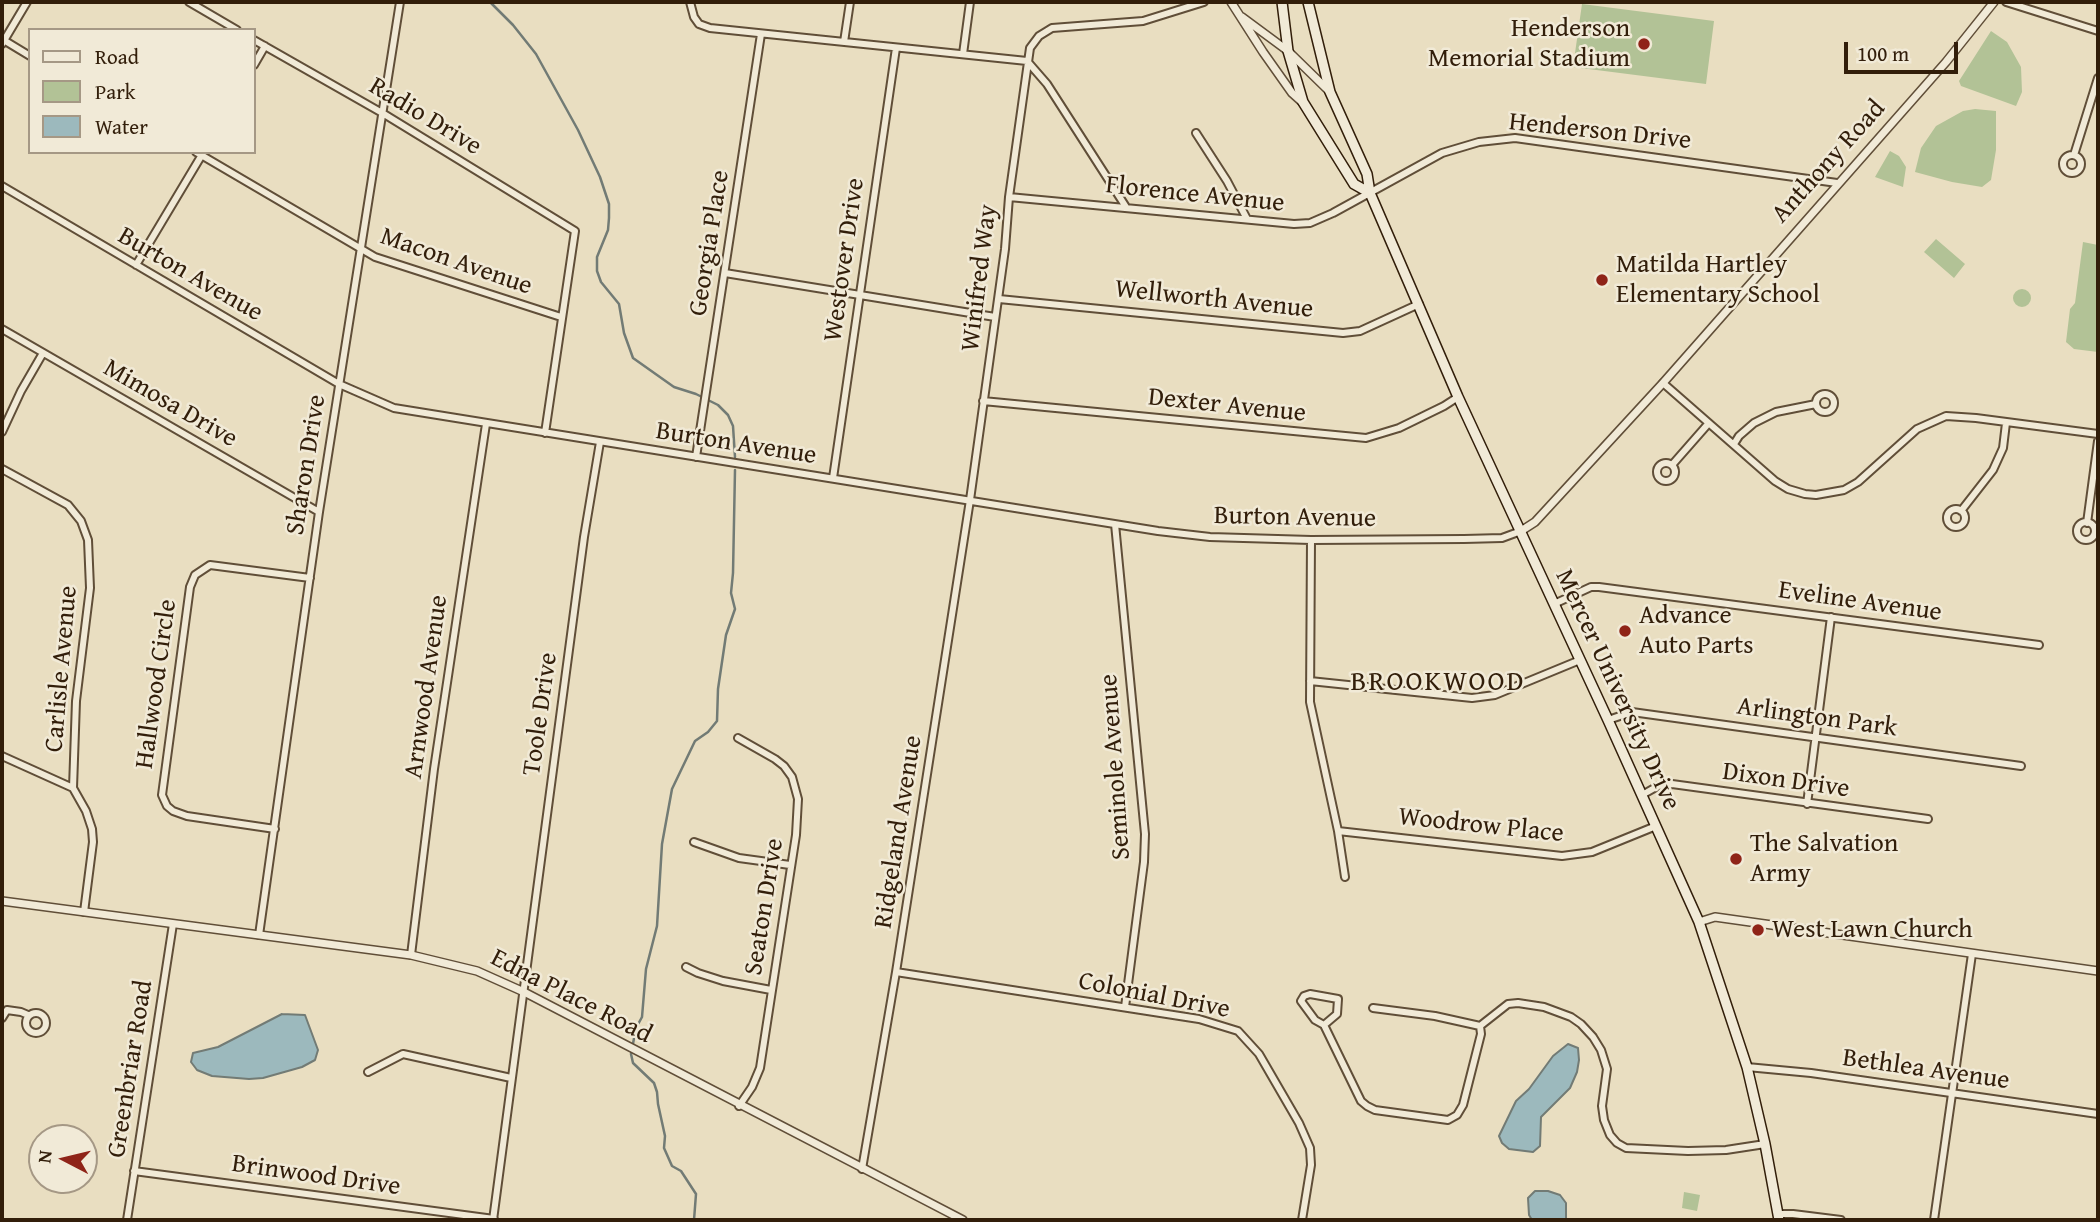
<!DOCTYPE html>
<html>
<head>
<meta charset="utf-8">
<style>
  body { margin:0 }
  #map { position:relative; width:2100px; height:1222px; overflow:hidden; background:#e9dec1; font-family:"Gentium Book Plus",serif }
  canvas { display:block }
  .frame { position:absolute; inset:0; border:4px solid #321e0a; pointer-events:none }
  .legend { position:absolute; left:28px; top:28px; width:228px; height:126px; box-sizing:border-box; background:#f1ead7; border:2px solid #a59885; margin:0; padding:9px 12px; list-style:none; font-size:21px; color:#321e0a }
  .legend li { display:flex; align-items:center; gap:14px; height:35px }
  .legend b { width:35px; border:2px solid #a59885 }
  .north { position:absolute; left:28px; top:1124px; width:70px; height:70px; box-sizing:border-box; background:#f1ead7; border:2px solid #a59885; border-radius:50%; rotate:277deg; font-size:19px; font-weight:700; line-height:28px; text-align:center; color:#321e0a }
  .north::after { content:''; display:block; margin:auto; width:24px; height:32px; background:#8f2418; clip-path:polygon(50% 0,100% 100%,50% 72%,0 100%) }
  .scale { position:absolute; left:1844px; top:42px; width:114px; height:32px; box-sizing:border-box; border:4px solid #321e0a; border-top:0; padding-left:9px; font-size:21px; line-height:24px; white-space:nowrap; color:#321e0a; -webkit-text-stroke:5px #f1ead7; paint-order:stroke }
</style>
</head>
<body>
<div id="map">
<canvas width="2100" height="1222"></canvas>
<div class="frame"></div>
<ul class="legend">
<li><b style="height:9px;background:#f1ead7"></b>Road</li>
<li><b style="height:19px;background:#b2c296"></b>Park</li>
<li><b style="height:19px;background:#9cb9bd"></b>Water</li>
</ul>
<div class="north">N</div>
<div class="scale">100 m</div>
</div>
<script>
const context = document.querySelector('canvas').getContext('2d');
context.lineJoin = 'round';
function paint(path, color) { context.fillStyle = color; context.fill(path, 'evenodd'); }
const toPath = rows => new Path2D(rows.map(r => 'M' + r).join(''));
function stroke(path, color, width, dash) { context.strokeStyle = color; context.lineWidth = width; context.lineCap = dash ? 'butt' : 'round'; context.setLineDash(dash || []); context.stroke(path); }
function label(font, color, halo, rows, align = 'center') {
  context.font = font + ' "Gentium Book Plus",serif'; context.lineWidth = 5; context.setLineDash([]); context.textBaseline = 'middle'; context.strokeStyle = halo; context.fillStyle = color; for (const [text, x, y, turn = 0] of rows) {
    context.save(); context.translate(x, y); context.rotate((+turn || 0) * Math.PI / 180); context.textAlign = isNaN(turn) ? turn : align; if (halo) context.strokeText(text, 0, 0); context.fillText(text, 0, 0); context.restore();
  }
}
const green = toPath([
  [1582,4,1714,21,1706,84,1573,67],
  [1991,31,2007,42,2021,67,2022,92,2016,106,1961,86,1959,81],
  [1975,109,1996,111,1996,150,1991,180,1982,187,1952,182,1915,172,1921,148,1936,126,1963,111],
  [1890,151,1899,156,1906,167,1903,187,1875,177],
  [1936,239,1965,264,1954,278,1924,252],
  [2083,242,2098,245,2098,352,2074,349,2066,342,2070,309,2075,303],
  '2013 298a9 9 0 1 1 18 0a9 9 0 1 1-18 0Z',
  [1684,1192,1700,1195,1697,1211,1682,1208]
]);
const water = toPath([
  [282,1014,305,1015,318,1050,315,1060,302,1067,263,1078,249,1079,212,1076,197,1070,191,1062,193,1053,218,1047,282,1014],
  [1568,1044,1578,1048,1579,1060,1577,1072,1570,1088,1541,1117,1540,1146,1533,1152,1509,1149,1502,1143,1499,1136,1516,1101,1529,1089,1553,1056,1568,1044],
  [1535,1191,1548,1191,1560,1195,1566,1203,1566,1220,1532,1220,1529,1215,1528,1198,1535,1191]
]);
const stream = toPath([
  [490,2,513,25,536,54,578,130,600,177,609,204,609,218,608,230,597,257,597,271,601,282,619,304,624,333,633,358,674,387,696,394,718,405,728,415,733,426,735,457],
  [694,1220,696,1194,681,1171,672,1166,664,1148,665,1136,658,1104,657,1092,654,1083,633,1063,631,1054,636,1028,642,1017,646,969,657,926,662,844,672,789,695,741,708,732,717,721,718,689,726,635,735,609,731,593,733,573,735,470]
]);
const minor = toPath([
  [189,2,237,30],
  [690,2,694,17,699,24,710,28,1027,61],
  [2006,2,2098,31],
  [2,39,30,56],
  [254,40,384,114,575,231,545,433],
  [844,42,850,2],
  [2,44,27,2],
  [963,54,970,2],
  [1027,61,1047,84,1126,207],
  [254,65,265,46],
  [1196,133,1227,181,1247,219],
  [196,152,375,257,561,317],
  [2074,155,2098,78],
  '2063 164a9 9 0 1 1 18 0a9 9 0 1 1-18 0Z',
  [2,186,339,384,394,408,1158,531,1210,537,1311,540,1464,539,1502,538,1521,531],
  [1009,197,1294,224,1310,223,1333,213,1442,153,1479,142,1515,138,1837,183],
  [136,265,203,153],
  [725,273,995,317],
  [999,299,1343,333,1360,331,1419,304],
  [2,329,319,512],
  [1663,383,1775,481,1788,489,1805,494,1816,495,1844,490,1858,482,1917,429,1946,416,1976,418,2098,434],
  '1816 403a9 9 0 1 1 18 0a9 9 0 1 1-18 0Z',
  [983,401,1366,438,1399,428,1444,406,1458,397],
  [2,432,21,391,43,353],
  [1734,444,1739,436,1754,423,1776,412,1816,404],
  [696,457,761,34],
  '1657 472a9 9 0 1 1 18 0a9 9 0 1 1-18 0Z',
  [1672,465,1708,424],
  [2,469,68,505,81,521,88,540,90,588,76,701,73,788,86,811,92,829,93,842,84,912],
  [833,478,896,48],
  '1947 518a9 9 0 1 1 18 0a9 9 0 1 1-18 0Z',
  [1961,511,1993,470,2003,448,2006,423],
  '2077 531a9 9 0 1 1 18 0a9 9 0 1 1-18 0Z',
  [2087,523,2098,441],
  [1115,524,1145,834,1144,862,1125,1007],
  [1311,540,1310,702,1338,831,1345,877],
  [1554,604,1591,587,1599,587,2039,645],
  [1310,681,1472,698,1495,695,1580,660],
  [1608,720,1632,712,2021,766],
  [738,738,775,759,784,766,792,777,798,799,796,835,760,1068,752,1087,739,1106],
  [2,756,73,788],
  [1642,795,1658,786,1672,784,1928,819],
  [1807,804,1831,617],
  [275,829,187,816,173,811,167,806,162,795,190,587,195,575,210,565,310,578],
  [1338,831,1562,856,1592,852,1656,826],
  [694,842,739,858,790,865],
  [259,935,319,512,400,2],
  [411,955,434,769,486,424],
  [686,967,698,973,723,981,771,990],
  [896,972,1199,1019,1238,1031,1259,1054,1299,1123,1310,1148,1311,1165,1302,1220],
  [1310,994,1338,999,1337,1014,1324,1025,1315,1020,1301,1001,1304,996,1310,994],
  [1373,1008,1435,1016,1480,1026],
  '26 1023a10 10 0 1 1 20 0a10 10 0 1 1-20 0Z',
  [2,1018,7,1010,21,1012,28,1015],
  [1324,1025,1361,1101,1367,1106,1375,1110,1448,1120,1457,1115,1463,1105,1481,1034,1480,1026,1508,1004,1518,1003,1544,1007,1571,1017,1581,1024,1593,1037,1601,1050,1607,1069,1602,1106,1604,1120,1610,1135,1617,1143,1626,1148,1688,1151,1726,1150,1765,1144],
  [1747,1067,1811,1073,2098,1114],
  [368,1072,403,1054,511,1078],
  [862,1169,896,972,970,500,1005,249,1009,197,1030,48,1039,36,1052,28,1143,21,1204,2],
  [134,1171,494,1219],
  [1778,1214,1793,1214,1841,1220],
  [127,1220,173,924],
  [493,1220,584,537,600,442],
  [1934,1220,1972,954]
]);
const tertiary = toPath([
  [1231,2,1263,52,1292,93,1302,102],
  [1242,17,1288,51,1330,92],
  [1521,531,1535,522,1663,383,1946,62,1994,2],
  [2,901,411,955,477,971,524,992,963,1220],
  [1699,922,1715,917,2098,971]
]);
const secondary = toPath([
  [1282,2,1288,51,1303,102,1354,184,1370,193],
  [1308,2,1330,92,1367,174,1370,193,1458,397,1608,720,1699,922,1747,1067,1765,1144,1779,1220]
]);
const markers = [
  [1644,44,7,"#8f2418"],
  [1602,280,7,"#8f2418"],
  [1625,631,7,"#8f2418"],
  [1736,859,7,"#8f2418"],
  [1758,930,7,"#8f2418"]
];
const poiNames = [
  ["Henderson",1630,29,"right"],
  ["Memorial Stadium",1630,59,"right"],
  ["Matilda Hartley",1616,265],
  ["Elementary School",1616,295],
  ["Advance",1639,616],
  ["Auto Parts",1639,646],
  ["The Salvation",1750,844],
  ["Army",1750,874],
  ["West Lawn Church",1772,930]
];
const streetNames = [
  ["Radio Drive",425,117,31],
  ["Henderson Drive",1600,132,6],
  ["Anthony Road",1829,162,-48],
  ["Florence Avenue",1195,195,6],
  ["Georgia Place",710,243,-81],
  ["Westover Drive",845,260,-82],
  ["Macon Avenue",456,262,19],
  ["Burton Avenue",190,275,30],
  ["Winifred Way",980,278,-83],
  ["Wellworth Avenue",1214,300,6],
  ["Mimosa Drive",170,404,30],
  ["Dexter Avenue",1227,406,6],
  ["Burton Avenue",736,444,9],
  ["Sharon Drive",307,465,-81],
  ["Burton Avenue",1295,518,1],
  ["Eveline Avenue",1860,602,8],
  ["Carlisle Avenue",62,669,-85],
  ["Hallwood Circle",157,684,-82],
  ["Arnwood Avenue",427,687,-82],
  ["Mercer University Drive",1617,690,65],
  ["Toole Drive",541,714,-82],
  ["Arlington Park",1817,718,8],
  ["Seminole Avenue",1116,767,-94],
  ["Dixon Drive",1786,781,8],
  ["Woodrow Place",1481,826,6],
  ["Ridgeland Avenue",899,832,-81],
  ["Seaton Drive",765,907,-81],
  ["Colonial Drive",1154,996,11],
  ["Edna Place Road",571,997,27],
  ["Greenbriar Road",131,1069,-81],
  ["Bethlea Avenue",1926,1070,8],
  ["Brinwood Drive",316,1176,8]
];
const neighbourhoodNames = [
  ["BROOKWOOD",1438,683]
];
paint(green, '#b2c296');
paint(water, '#9cb9bd');
stroke(water, '#727b75', 2);
stroke(stream, '#727b75', 2.5);
stroke(minor, '#604e38', 10);
stroke(tertiary, '#604e38', 10);
stroke(secondary, '#321e0a', 12);
stroke(minor, '#f1ead7', 6);
stroke(tertiary, '#f1ead7', 7);
stroke(secondary, '#f1ead7', 9);
for (const [x, y, r, color] of markers) { const dot = new Path2D(); dot.arc(x, y, r, 0, 2 * Math.PI); context.fillStyle = color; context.fill(dot); stroke(dot, '#f1ead7', 2.5); }
label('26px', '#321e0a', '#f1ead7', poiNames, 'left');
label('26px', '#321e0a', '#f1ead7', streetNames);
context.letterSpacing = '2px';
label('28px', '#321e0a', '#f1ead7', neighbourhoodNames);
context.letterSpacing = '0px';
</script>
</body>
</html>
